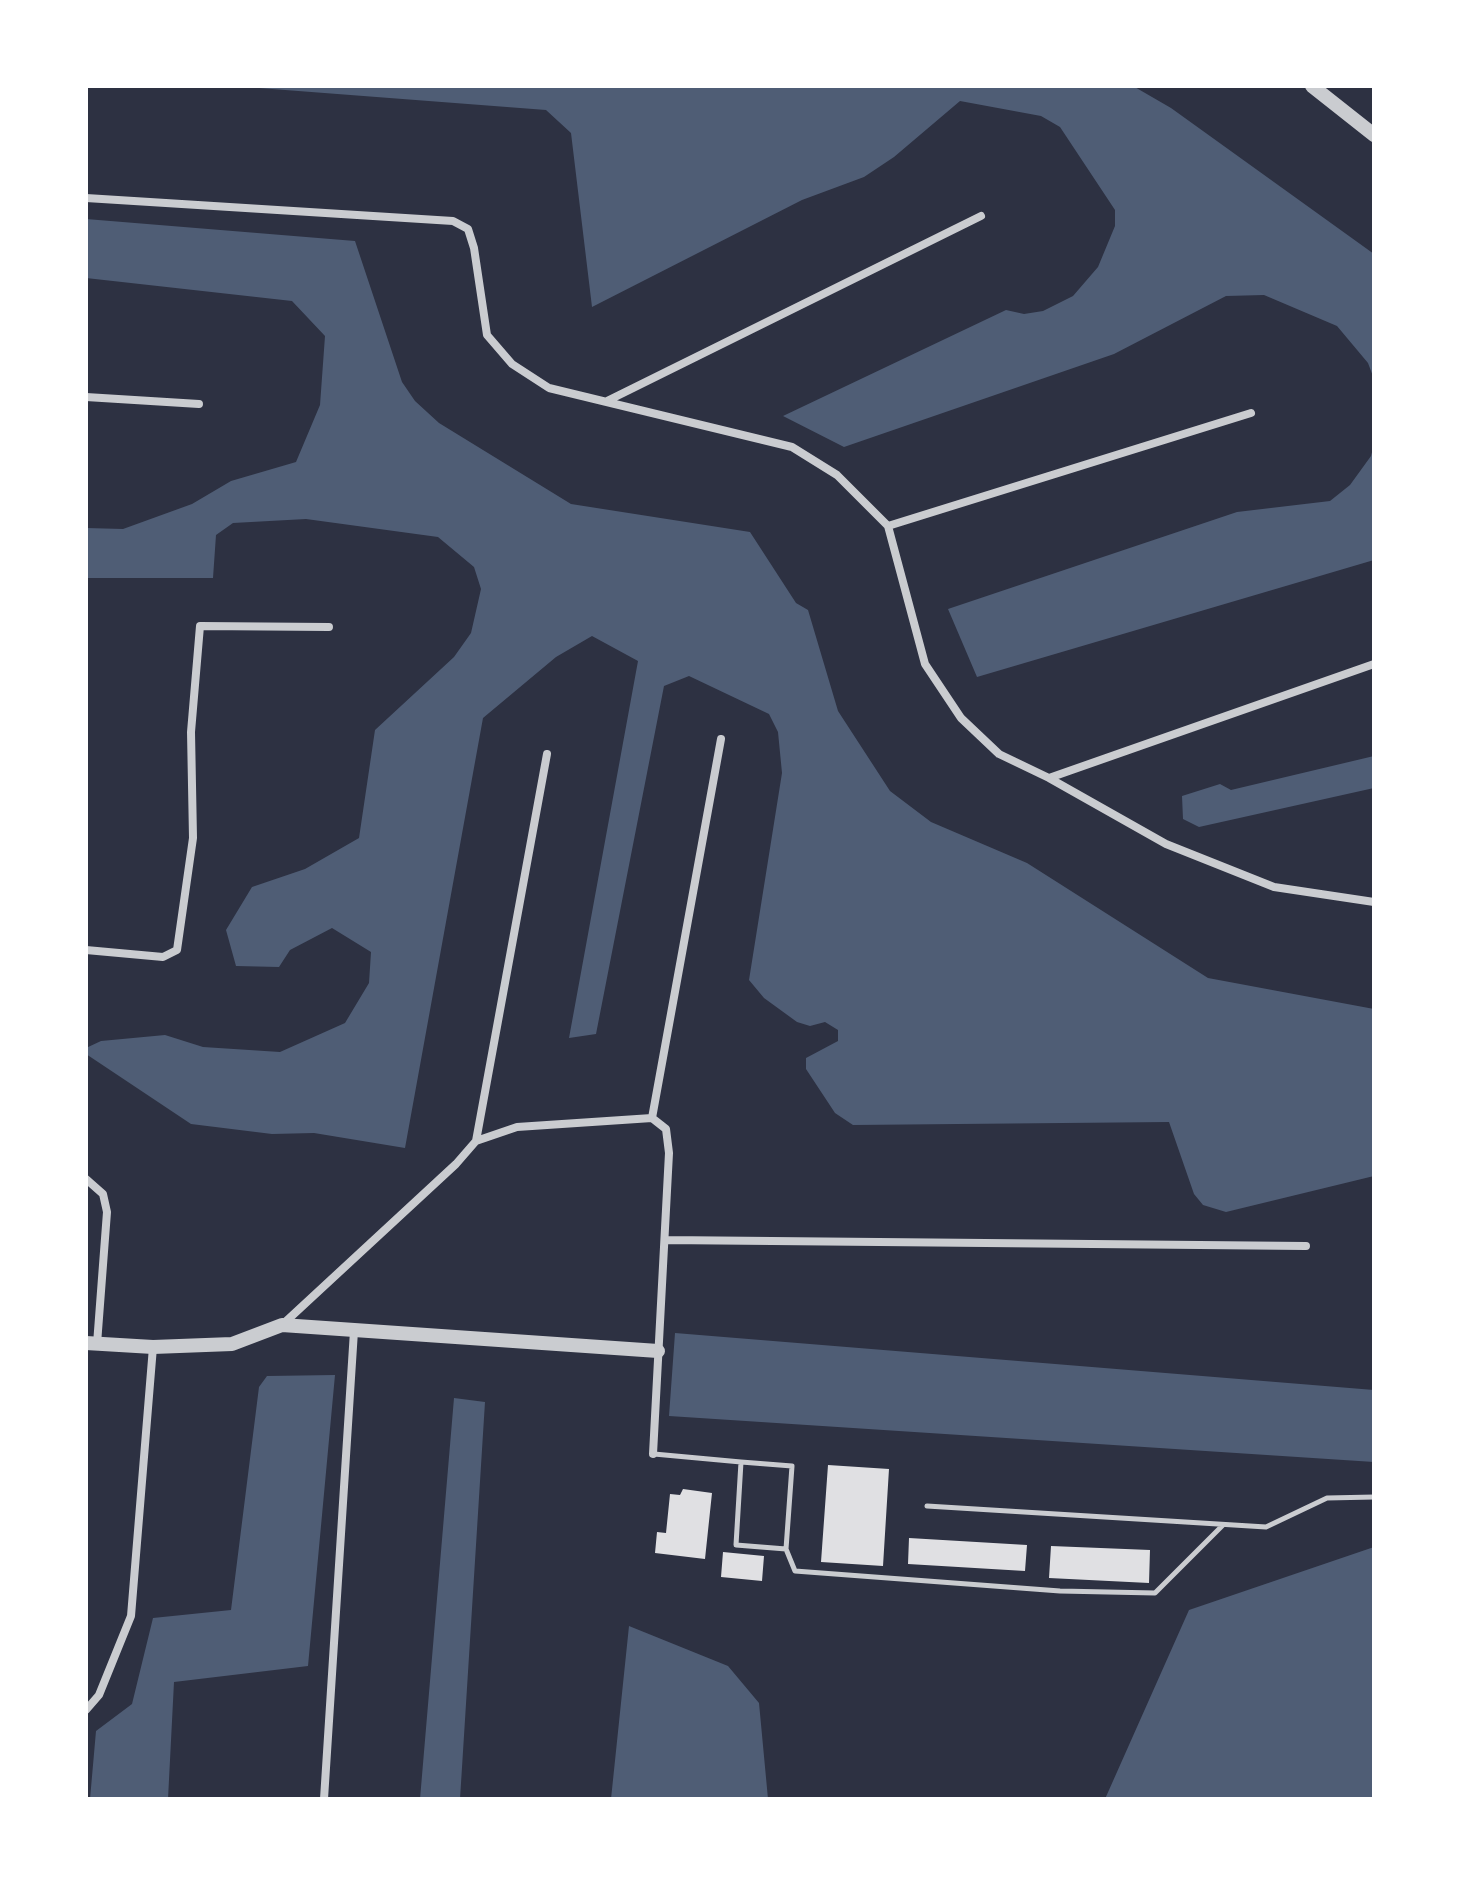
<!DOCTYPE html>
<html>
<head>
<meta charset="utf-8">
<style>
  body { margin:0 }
  #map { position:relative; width:1460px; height:1885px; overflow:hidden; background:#2d3142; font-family:"DejaVu Sans",sans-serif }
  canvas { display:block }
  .frame { position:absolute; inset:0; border:88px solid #fff; pointer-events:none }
</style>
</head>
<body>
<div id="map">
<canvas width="1460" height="1885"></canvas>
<div class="frame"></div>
</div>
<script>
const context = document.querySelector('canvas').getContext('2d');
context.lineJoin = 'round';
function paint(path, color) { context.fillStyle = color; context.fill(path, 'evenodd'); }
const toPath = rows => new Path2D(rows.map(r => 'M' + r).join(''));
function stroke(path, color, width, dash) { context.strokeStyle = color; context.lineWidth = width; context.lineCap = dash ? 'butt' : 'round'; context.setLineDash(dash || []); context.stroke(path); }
const water = toPath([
  [233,86,1133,86,1171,108,1374,254,1374,379,1368,363,1337,326,1264,295,1226,296,1114,354,844,447,783,416,1006,310,1024,314,1043,311,1073,296,1098,267,1115,226,1115,210,1060,127,1041,116,960,101,894,157,864,177,802,200,592,307,571,133,546,110],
  [86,219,355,241,402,382,415,401,439,423,571,504,750,532,796,603,808,610,838,711,890,791,931,822,1027,863,1208,978,1374,1009,1374,1176,1226,1212,1203,1205,1194,1194,1169,1122,853,1125,835,1113,806,1069,806,1058,838,1041,838,1030,825,1022,810,1026,797,1022,764,998,749,980,782,773,778,732,769,714,689,676,664,686,596,1034,569,1038,638,661,592,636,556,657,483,718,405,1148,314,1133,272,1134,191,1124,86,1054,86,1048,101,1041,165,1035,203,1047,280,1052,345,1023,369,983,371,952,332,928,290,950,279,967,236,966,226,930,252,887,305,869,359,838,375,730,454,657,471,633,481,589,474,567,438,537,306,519,233,523,216,535,213,578,86,578,86,528,123,529,192,504,231,481,296,462,320,405,325,336,292,301,86,278],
  [1374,444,1374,560,977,677,948,609,1237,512,1330,501,1350,485,1371,456],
  [1374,756,1374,788,1199,827,1183,819,1182,796,1220,784,1231,790],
  [675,1333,1374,1390,1374,1462,669,1416],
  [335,1375,308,1666,174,1682,168,1799,90,1799,96,1731,132,1704,153,1618,231,1610,259,1387,267,1376],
  [454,1398,485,1402,460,1799,420,1799],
  [1374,1547,1374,1799,1105,1799,1189,1610],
  [629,1626,728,1666,759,1703,768,1799,611,1799]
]);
const building = toPath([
  [828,1465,889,1469,883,1566,821,1562],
  [683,1489,712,1493,705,1559,655,1553,657,1532,666,1533,670,1494,680,1495],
  [909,1538,1027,1545,1025,1571,908,1564],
  [1051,1546,1150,1550,1149,1583,1049,1578],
  [723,1552,764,1556,762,1581,721,1577]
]);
const service = toPath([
  [654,1454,741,1462,792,1466,786,1549,736,1545,741,1462],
  [927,1506,1266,1527,1327,1498,1374,1497],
  [786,1549,795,1571,1060,1591,1155,1593,1223,1525]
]);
const minor = toPath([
  [86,198,453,221,468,229,474,248,487,335,512,364,549,388,792,447,837,475,888,526,925,664,961,718,999,754,1049,778,1166,844,1274,887,1374,902],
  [86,397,199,404],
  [607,401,981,216],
  [888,526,1251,413],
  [1049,778,1374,664],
  [86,950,163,957,177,950,193,838,191,732,200,626,329,627],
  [652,1118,721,739],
  [652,1118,666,1129,669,1153,653,1454],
  [476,1141,547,754],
  [86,1179,103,1194,107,1212,97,1344],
  [665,1240,1306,1246],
  [282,1325,456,1164,476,1141,517,1127,652,1118],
  [86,1710,99,1695,131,1616,153,1347],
  [324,1799,354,1331]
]);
const tertiary = toPath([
  [1312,86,1374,135],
  [86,1343,153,1347,232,1344,282,1325,658,1351]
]);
paint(water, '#4f5d75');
paint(building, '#e0e0e3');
stroke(service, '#caccd0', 5);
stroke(minor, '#caccd0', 8);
stroke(tertiary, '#caccd0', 14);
</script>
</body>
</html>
